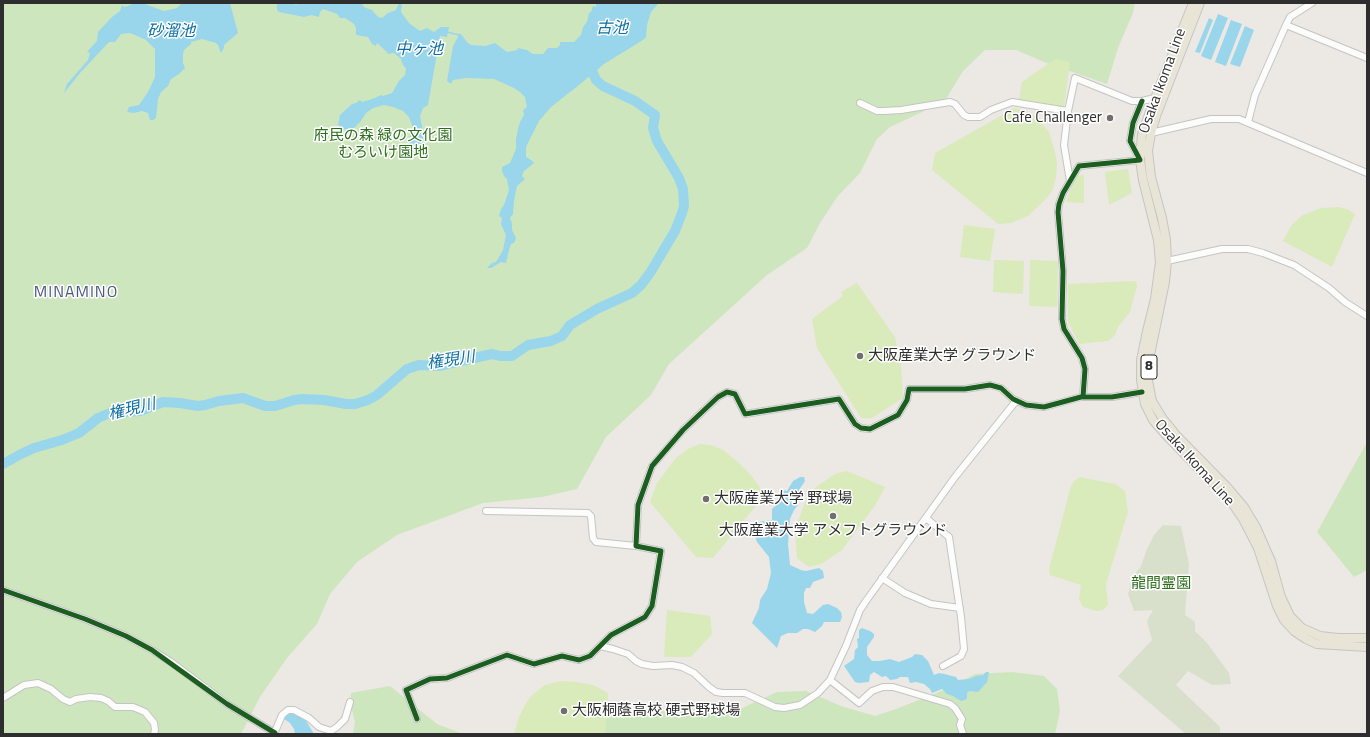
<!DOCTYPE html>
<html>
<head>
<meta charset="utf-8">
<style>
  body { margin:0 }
  #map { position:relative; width:1370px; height:737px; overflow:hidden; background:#ece8e4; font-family:"Titillium Web",sans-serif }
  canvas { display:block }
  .frame { position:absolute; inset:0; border:4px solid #2e2e2e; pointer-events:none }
</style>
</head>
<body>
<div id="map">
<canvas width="1370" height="737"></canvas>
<div class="frame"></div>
</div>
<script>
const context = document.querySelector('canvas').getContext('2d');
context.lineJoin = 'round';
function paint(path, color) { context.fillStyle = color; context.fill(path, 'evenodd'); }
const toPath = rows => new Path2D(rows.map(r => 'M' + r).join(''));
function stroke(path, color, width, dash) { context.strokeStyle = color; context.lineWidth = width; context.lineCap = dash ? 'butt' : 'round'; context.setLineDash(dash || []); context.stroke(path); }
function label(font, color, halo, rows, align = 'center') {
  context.font = font + ' "Titillium Web","Noto Sans JP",sans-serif'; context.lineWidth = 3; context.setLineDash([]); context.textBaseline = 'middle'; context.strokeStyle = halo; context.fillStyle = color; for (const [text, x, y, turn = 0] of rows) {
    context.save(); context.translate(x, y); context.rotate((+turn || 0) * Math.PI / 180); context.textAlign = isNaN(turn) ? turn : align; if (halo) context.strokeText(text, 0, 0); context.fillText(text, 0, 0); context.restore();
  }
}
const green = toPath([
  [3,3,1135,3,1133,13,1118,48,1107,84,1044,62,1016,50,985,50,963,71,946,99,922,112,890,127,877,139,860,173,837,197,820,223,807,248,767,275,669,364,651,395,606,437,577,489,542,497,483,503,397,535,357,562,330,594,317,624,287,658,260,697,241,734,3,734],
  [1367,442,1367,570,1354,577,1317,532],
  [1012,672,1044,676,1057,689,1060,711,1055,734,548,734,604,717,685,708,729,714,777,692,806,691,841,706,875,716,896,709,949,688,975,674],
  [390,686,437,724,463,734,353,734,355,722,350,702,351,693]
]);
const cemetery = toPath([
  [1163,525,1181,526,1189,564,1185,615,1195,622,1195,631,1207,643,1229,673,1231,684,1212,685,1188,671,1176,685,1220,727,1220,734,1186,734,1118,676,1152,640,1147,621,1153,610,1134,611,1128,594,1135,574,1141,566,1147,549,1154,535]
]);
const pitch = toPath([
  [1055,59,1070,62,1064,107,1019,100,1022,82],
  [1015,108,1024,111,1035,116,1049,132,1055,152,1057,163,1056,178,1053,189,1047,198,1028,216,1011,223,998,224,932,170,935,153],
  [1128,169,1132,193,1109,205,1105,172],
  [1084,175,1084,203,1066,202,1075,176],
  [1339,207,1349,210,1355,214,1332,267,1283,241,1291,226,1301,216,1321,208],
  [964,225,995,229,990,261,960,257],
  [994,260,1024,261,1023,294,993,292],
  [1030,260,1058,261,1057,307,1029,306],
  [1136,281,1137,286,1130,312,1118,327,1115,335,1108,341,1079,344,1068,322,1068,284],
  [857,283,895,337,901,364,903,398,872,418,861,418,817,348,812,319,843,296,841,292],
  [700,444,711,445,723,450,739,463,750,474,761,489,764,496,713,558,696,557,650,502,657,483,676,458,688,449],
  [847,471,885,487,876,504,842,550,821,564,809,567,797,558,795,529,809,492,835,474],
  [1080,477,1115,484,1125,491,1128,512,1106,584,1108,605,1103,610,1097,611,1083,607,1079,599,1081,585,1050,575,1049,569,1071,486,1074,481],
  [667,610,710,616,712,634,691,657,664,657],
  [561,681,576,682,593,685,608,693,605,734,514,734,519,717,525,705,531,696,545,685]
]);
const water = toPath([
  [135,3,142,3,164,11,177,8,182,3,230,3,238,33,224,45,224,48,221,53,218,45,216,43,202,39,191,42,191,44,184,50,183,54,183,63,185,68,179,74,171,79,168,86,161,92,158,99,156,118,153,120,150,120,148,113,142,111,134,113,127,112,129,107,139,105,148,92,155,77,155,49,146,40,130,33,121,34,115,42,109,42,80,73,64,93,67,84,88,60,90,53,87,52,97,41,98,32,112,17,120,11,122,5,125,7],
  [277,3,292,3,296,5,300,3,362,3,363,6,366,8,372,10,378,17,382,18,388,13,396,10,399,3,402,3,401,12,409,23,420,31,427,28,434,32,441,27,449,27,447,37,440,36,428,105,423,108,420,116,423,131,423,143,414,153,411,151,411,147,408,141,413,128,409,117,403,111,393,107,384,105,373,108,366,113,361,121,354,128,348,130,343,129,338,125,340,115,352,104,356,103,360,100,362,102,375,98,381,95,383,96,392,93,399,81,405,75,406,69,402,63,401,59,394,53,388,54,387,52,377,43,376,46,372,44,368,37,356,35,356,28,354,24,345,18,340,18,337,14,323,9,320,12,319,17,311,15,304,17,279,12,277,10],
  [596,3,659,3,651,12,647,25,646,37,643,40,604,64,579,85,551,107,539,121,526,147,526,157,531,160,534,163,524,171,522,176,525,179,517,186,514,201,513,214,510,218,512,224,512,230,516,238,514,243,511,244,509,250,506,263,501,262,491,268,487,268,492,263,496,262,503,250,506,235,501,224,502,218,499,216,501,209,504,205,509,190,507,179,504,176,502,171,502,167,510,163,516,149,516,139,518,129,520,122,524,115,523,110,527,107,526,103,525,97,520,92,514,88,494,79,466,78,453,80,451,84,447,81,453,46,460,33,467,42,471,45,485,46,495,43,507,52,517,50,518,48,527,50,533,54,543,54,548,48,557,48,560,45,560,42,574,42,581,35,583,27,587,22,589,13,591,12,593,6,596,7],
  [1218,14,1228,18,1211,60,1201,56],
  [1209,18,1213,20,1200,53,1195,52],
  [1231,20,1242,24,1226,66,1215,62],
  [1245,26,1254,30,1240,67,1230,64],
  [800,477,804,477,805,481,799,490,802,495,797,501,798,505,794,510,790,519,788,544,790,565,801,570,806,571,819,568,823,571,824,578,813,582,810,588,806,588,804,593,804,602,807,613,813,614,823,605,828,604,837,608,841,612,842,617,840,622,824,622,822,626,815,632,808,629,803,629,797,633,788,633,781,636,777,648,752,623,759,608,760,600,767,589,771,573,769,557,757,542,755,536,754,527,759,522,772,520,772,509,776,505,779,493,783,490,787,491,793,481],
  [862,628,870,631,874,634,874,637,867,647,867,655,872,661,880,661,890,659,899,662,912,657,915,654,922,655,928,661,934,675,939,673,944,674,956,677,958,680,969,679,976,676,983,675,986,672,989,672,987,682,978,692,969,691,967,693,967,698,965,700,961,701,953,696,947,694,942,689,932,693,930,689,924,684,916,682,910,683,908,677,900,677,897,679,890,680,886,676,882,677,874,672,870,675,869,682,859,683,855,682,844,666,854,659,855,650,858,647,857,639,859,638,859,630],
  [292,712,305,719,314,734,295,734,294,729,290,723,284,719,288,714]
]);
const stream = toPath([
  [447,32,459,35]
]);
const river = toPath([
  [3,464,21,454,34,448,62,440,79,433,98,418,110,413,140,411,163,402,180,403,198,406,205,405,219,401,243,398,265,406,275,406,294,400,303,399,324,400,346,404,355,404,368,400,377,395,407,369,419,365,440,366,452,363,492,354,500,356,512,356,528,345,551,341,562,336,570,325,597,309,632,293,641,285,650,273,675,231,682,213,684,206,683,189,679,178,657,141,653,128,655,115,635,101,603,86,596,80,592,71]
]);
const minor = toPath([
  [1286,25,1367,58],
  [860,103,877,111,884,111,901,110,950,102,955,104,964,115,968,117,980,117,991,110,1012,102,1068,111],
  [1248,122,1255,95,1286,25,1290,17,1312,3],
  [1151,133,1211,119,1239,119,1367,173],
  [1070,181,1064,145,1068,111,1075,78,1132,101,1142,101,1155,98],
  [1167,261,1222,249,1248,249,1263,253,1294,265,1329,288,1345,302,1367,316],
  [1083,397,1085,369,1082,358,1064,329,1062,319,1063,271,1058,212,1059,204,1063,193,1079,166,1140,160,1130,141,1133,123,1142,101],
  [486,511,588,513,591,516,593,538,596,542,636,546],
  [926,518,949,537,961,617,964,649,961,656,943,666],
  [882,578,905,593,931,604,960,608],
  [3,590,85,619,126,636,152,650,171,662,227,704,275,733],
  [600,646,613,649,628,654,636,661,642,664,653,666,672,665,682,667,694,673,709,687,716,692,723,693,745,693,775,707,784,708,800,705,818,693,830,680,846,646,860,610,866,601,955,477,1016,401],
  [830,680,859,703,872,691,883,687,893,687,950,704,955,708,962,719,960,725,963,734],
  [3,698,24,685,38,683,51,689,63,699,70,702,76,699,90,697,101,698,108,701,115,707,133,707,145,712,154,723,155,730,154,734],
  [417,719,406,690,430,679,447,678,507,655,534,664,562,656,579,660,590,656,611,635,645,617,652,606,661,551,636,546,638,505,652,466,683,430,718,397,727,392,735,394,745,414,839,399,855,424,861,428,870,429,898,415,907,400,909,389,965,389,990,385,1001,388,1013,399,1026,405,1044,407,1081,397,1112,397,1142,392],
  [274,734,282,715,288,710,294,710,309,718,319,727,331,731,337,727,345,719,350,702]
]);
const major = toPath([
  [1193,3,1155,98,1142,134,1140,160,1143,180,1158,240,1160,262,1155,299,1147,331,1141,360,1141,380,1145,404,1153,420,1165,434,1232,503,1243,519,1258,548,1277,606,1284,620,1294,631,1306,639,1317,644,1367,647],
  [1200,3,1156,116,1151,133,1148,151,1151,177,1162,218,1166,240,1167,261,1165,282,1150,355,1148,381,1152,401,1163,419,1176,435,1227,487,1244,507,1256,527,1271,561,1281,597,1290,616,1302,628,1320,636,1338,638,1367,638]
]);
const cycleway = toPath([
  [1083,397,1085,369,1082,358,1064,329,1062,319,1063,271,1058,212,1059,204,1063,193,1079,166,1140,160,1130,141,1133,123,1142,101],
  [3,590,85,619,126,636,152,650,227,704,275,733,274,734],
  [417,719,406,690,430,679,447,678,507,655,534,664,562,656,579,660,590,656,611,635,645,617,652,606,661,551,636,546,638,505,652,466,683,430,718,397,727,392,735,394,745,414,839,399,855,424,861,428,870,429,898,415,907,400,909,389,965,389,990,385,1001,388,1013,399,1026,405,1044,407,1081,397,1112,397,1142,392]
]);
const markers = [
  [1110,118,4,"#706f6e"],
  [860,356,4,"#706f6e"],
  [706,499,4,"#706f6e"],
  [833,516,4,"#706f6e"],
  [564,711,4,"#706f6e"]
];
const shields = [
  [1149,367,16]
];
const shieldNames = [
  ["8",1149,367]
];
const streetNames = [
  ["Osaka Ikoma Line",1163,81,-70],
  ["Osaka Ikoma Line",1194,463,48]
];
const poiNames = [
  ["Cafe Challenger",1102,118,"right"],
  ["大阪産業大学 グラウンド",868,356],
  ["大阪産業大学 野球場",714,499],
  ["大阪産業大学 アメフトグラウンド",833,531,"center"],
  ["大阪桐蔭高校 硬式野球場",572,711]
];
const parkNames = [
  ["府民の森 緑の文化園",383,136],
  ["むろいけ園地",383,153],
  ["龍間霊園",1161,584]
];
const waterNames = [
  ["古池",612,29],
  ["砂溜池",171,32],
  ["中ヶ池",419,50],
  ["権現川",451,361,-8],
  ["権現川",132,410,-13]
];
const neighbourhoodNames = [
  ["MINAMINO",76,293]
];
paint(green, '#cee6be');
paint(cemetery, '#d8e0cc');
paint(pitch, '#d9eabb');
paint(water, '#99d6ec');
stroke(stream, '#99d6ec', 1.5);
stroke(river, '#99d6ec', 10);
stroke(minor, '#c5c4c5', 8);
stroke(major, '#c6c5c4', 10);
stroke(minor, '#fcfcfb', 6);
stroke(major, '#e8e4d6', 8);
stroke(cycleway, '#1b5e20', 5);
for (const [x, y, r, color] of markers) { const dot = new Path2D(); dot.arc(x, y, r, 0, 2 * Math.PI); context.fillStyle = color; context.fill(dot); stroke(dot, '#fff', 1.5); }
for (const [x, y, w] of shields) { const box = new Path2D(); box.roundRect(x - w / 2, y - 12, w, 24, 3); context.fillStyle = '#fff'; context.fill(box); stroke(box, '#2e2e2e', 1); }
label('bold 14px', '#2e2e2e', null, shieldNames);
label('15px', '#2e2e2e', '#fff', streetNames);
label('15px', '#2e2e2e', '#fff', poiNames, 'left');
label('15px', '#2c6e1b', '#fff', parkNames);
label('italic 16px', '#0d6fa3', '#fff', waterNames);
context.letterSpacing = '1px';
label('16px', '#4d5680', '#fff', neighbourhoodNames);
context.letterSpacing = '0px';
</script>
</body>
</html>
